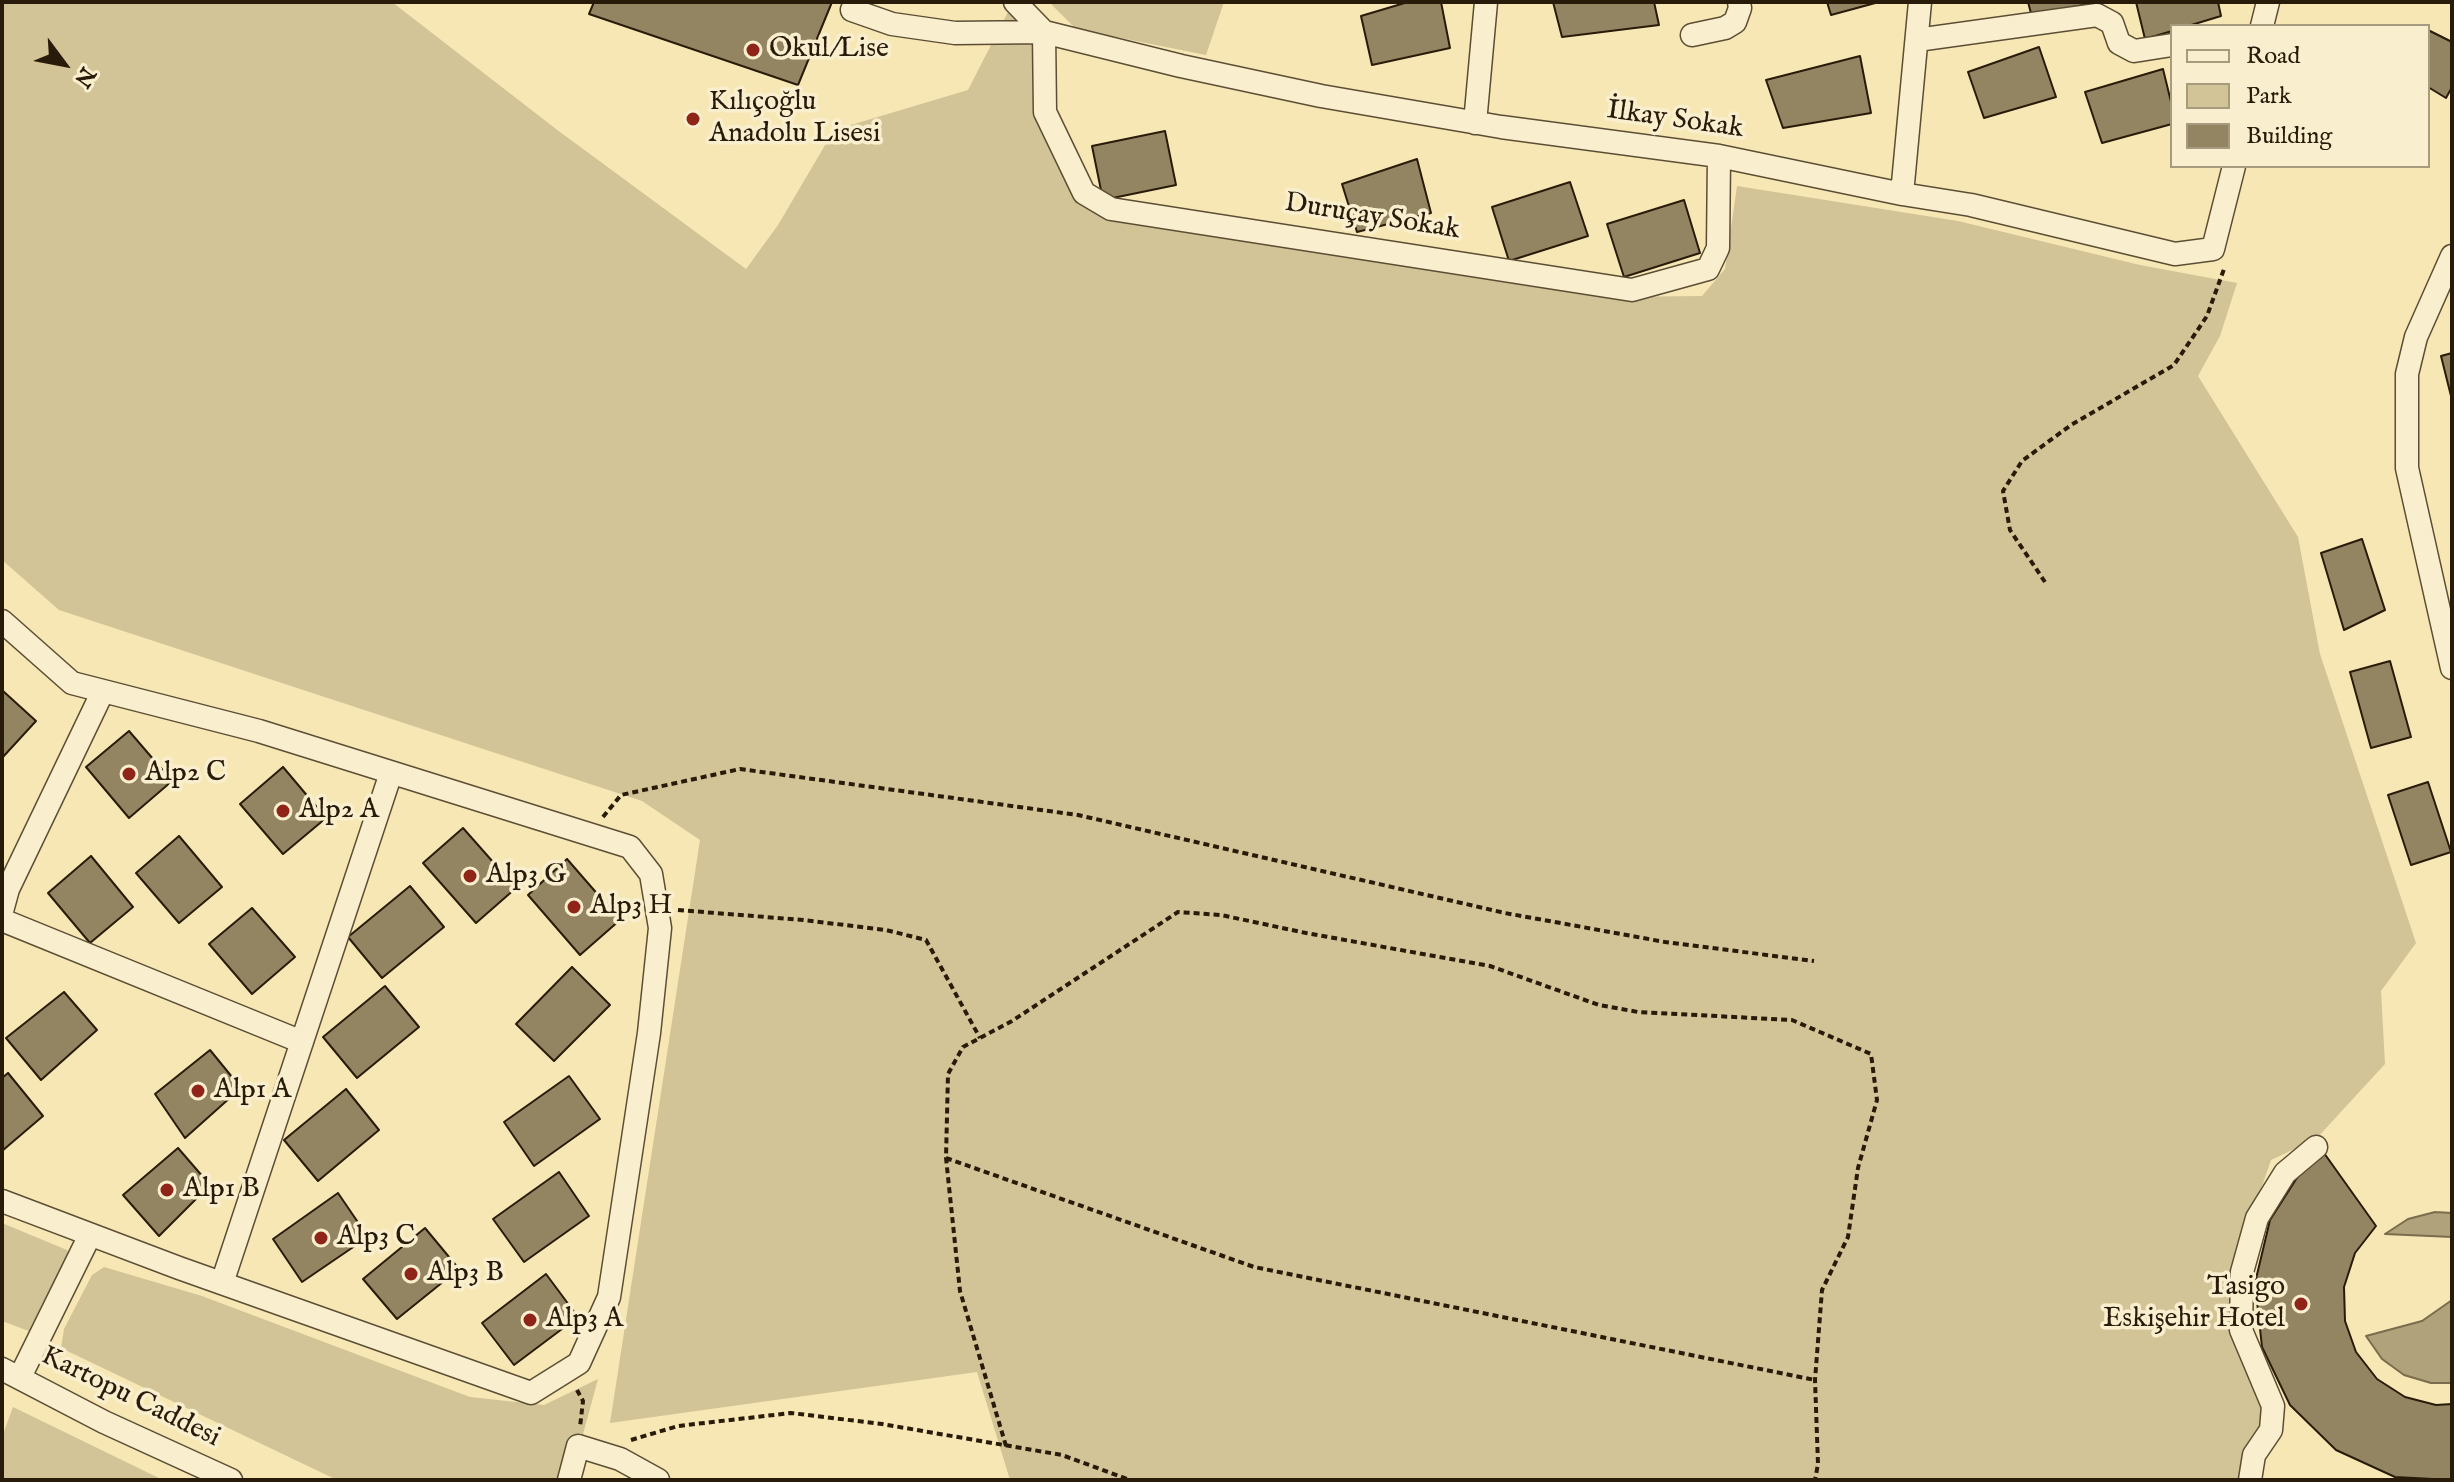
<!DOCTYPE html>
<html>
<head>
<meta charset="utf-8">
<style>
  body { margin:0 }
  #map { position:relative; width:2454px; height:1482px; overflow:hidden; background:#f6e7b4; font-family:"IM FELL English",serif }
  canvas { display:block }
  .frame { position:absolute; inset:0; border:4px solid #291b09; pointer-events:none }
  .legend { position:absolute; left:2170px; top:24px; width:260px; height:144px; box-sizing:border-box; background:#f9efce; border:2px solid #a69a7f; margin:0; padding:10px 14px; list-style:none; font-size:24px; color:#291b09 }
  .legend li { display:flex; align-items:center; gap:16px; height:40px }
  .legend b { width:40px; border:2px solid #a69a7f }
  .north { position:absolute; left:24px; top:24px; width:80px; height:80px; -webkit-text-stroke:6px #f9efce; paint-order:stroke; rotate:122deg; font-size:22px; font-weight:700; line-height:32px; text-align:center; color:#291b09 }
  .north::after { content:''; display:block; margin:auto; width:28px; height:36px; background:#291b09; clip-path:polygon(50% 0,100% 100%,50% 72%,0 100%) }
</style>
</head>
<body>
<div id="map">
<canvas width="2454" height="1482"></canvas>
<div class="frame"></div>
<ul class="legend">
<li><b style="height:10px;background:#f9efce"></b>Road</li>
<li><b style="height:22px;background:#d3c497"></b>Park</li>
<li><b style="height:22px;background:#948562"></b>Building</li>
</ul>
<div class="north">N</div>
</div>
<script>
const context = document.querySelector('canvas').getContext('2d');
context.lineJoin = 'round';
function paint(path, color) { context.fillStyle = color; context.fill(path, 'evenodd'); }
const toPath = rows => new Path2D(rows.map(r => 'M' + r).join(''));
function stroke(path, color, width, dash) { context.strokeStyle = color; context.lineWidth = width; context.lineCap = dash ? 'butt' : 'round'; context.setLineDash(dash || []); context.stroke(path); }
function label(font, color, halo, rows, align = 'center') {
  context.font = font + ' "IM FELL English",serif'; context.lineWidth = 7; context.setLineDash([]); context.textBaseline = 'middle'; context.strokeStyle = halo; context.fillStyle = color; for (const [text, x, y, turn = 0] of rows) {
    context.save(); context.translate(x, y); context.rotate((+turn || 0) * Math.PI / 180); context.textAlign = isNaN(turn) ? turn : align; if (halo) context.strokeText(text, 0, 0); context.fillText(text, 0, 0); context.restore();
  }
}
const green = toPath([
  [2,2,392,2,556,129,746,269,778,225,834,130,968,90,1013,2,1044,32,1045,112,1084,193,1607,297,1702,296,1725,269,1737,186,1958,221,2140,265,2237,283,2220,336,2198,376,2298,537,2320,654,2416,943,2381,991,2385,1064,2316,1139,2271,1160,2249,1224,2238,1270,2265,1416,2243,1480,1010,1480,977,1372,610,1423,700,840,642,801,59,610,2,560],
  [1052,2,1224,2,1206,55,1076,29,1052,5],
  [2,1223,67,1250,71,1259,34,1333,2,1321],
  [104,1267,202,1296,470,1397,544,1405,598,1379,582,1438,563,1480,337,1480,61,1348,64,1329,92,1275],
  [13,1407,163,1480,2,1480,2,1437]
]);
const water = toPath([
  [2435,1212,2452,1213,2452,1237,2385,1234,2408,1219,2435,1212],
  [2452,1300,2452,1383,2431,1383,2404,1375,2382,1359,2366,1336,2422,1321,2452,1300]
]);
const building = toPath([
  [594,2,832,2,798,85,589,14,594,2],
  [1408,2,1441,2,1450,48,1372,65,1361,16,1408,2],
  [1553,2,1654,2,1659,25,1562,37,1553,2],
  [1827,2,1879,2,1831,15,1827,2],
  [2028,2,2096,2,2032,17,2028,2],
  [2136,2,2218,2,2221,16,2188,26,2172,26,2172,31,2145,39,2136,2],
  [2428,30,2452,42,2452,87,2446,98,2428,87,2428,30],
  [2039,47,2056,97,1984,118,1968,72,2039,47],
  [1860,56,1871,113,1783,128,1766,80,1860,56],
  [2163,69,2172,106,2172,124,2102,143,2085,92,2163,69],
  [1165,131,1176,185,1103,200,1092,146,1165,131],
  [1417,159,1431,213,1357,232,1342,184,1417,159],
  [1570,182,1588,236,1509,261,1492,207,1570,182],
  [1684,200,1700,253,1624,277,1607,224,1684,200],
  [2452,353,2452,400,2441,356,2452,353],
  [2362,539,2385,610,2344,630,2321,553,2362,539],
  [2390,661,2411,737,2371,748,2350,672,2390,661],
  [3,691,36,721,2,758,2,692,3,691],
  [129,731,172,781,129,818,86,767,129,731],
  [283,767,326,818,283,854,240,804,283,767],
  [2428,782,2451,852,2411,865,2388,795,2428,782],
  [463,828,516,888,476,923,423,863,463,828],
  [179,836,222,887,179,923,136,873,179,836],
  [91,856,133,907,90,943,48,893,91,856],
  [567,859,620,920,580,955,528,895,567,859],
  [410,886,444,927,382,978,348,937,410,886],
  [252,908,295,957,252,994,209,944,252,908],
  [572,967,610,1005,554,1061,516,1024,572,967],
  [385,986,419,1027,357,1078,323,1037,385,986],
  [64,992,97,1030,41,1080,6,1038,64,992],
  [210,1050,241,1088,185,1138,155,1094,210,1050],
  [8,1073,43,1116,2,1151,2,1078,8,1073],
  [569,1076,600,1119,534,1166,504,1122,569,1076],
  [346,1089,379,1130,318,1181,284,1140,346,1089],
  [178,1148,210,1185,159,1236,123,1195,178,1148],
  [2324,1153,2376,1226,2355,1253,2344,1287,2345,1321,2356,1352,2377,1379,2405,1397,2436,1405,2452,1404,2452,1480,2395,1477,2336,1450,2290,1405,2262,1347,2255,1283,2270,1220,2302,1170,2324,1153],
  [559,1172,589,1216,524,1262,493,1219,559,1172],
  [338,1193,368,1237,302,1282,273,1239,338,1193],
  [425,1228,459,1269,397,1319,363,1279,425,1228],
  [546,1274,578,1317,514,1365,482,1323,546,1274]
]);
const path = toPath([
  [2045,582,2010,530,2003,491,2022,461,2071,425,2174,365,2207,316,2224,269],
  [603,817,621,795,740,769,1078,815,1505,913,1665,942,1814,961],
  [678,910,803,920,886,930,926,940,980,1038],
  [946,1158,1254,1267,1815,1380],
  [577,1390,583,1401,580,1427],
  [631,1440,678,1426,791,1413,882,1424,1062,1455,1130,1480],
  [1006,1446,960,1291,946,1158,948,1074,963,1047,1012,1021,1178,912,1221,915,1306,933,1490,966,1599,1005,1638,1012,1792,1020,1871,1054,1877,1100,1858,1168,1848,1237,1822,1290,1815,1380,1818,1464,1815,1480]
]);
const minor = toPath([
  [1015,2,1044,32,1181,66,1321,96,1501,127,1719,156,1902,194,1971,205,2175,254,2213,249,2234,166],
  [852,10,892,24,955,33,1044,32,1045,112,1084,193,1111,209,1632,290,1708,269,1718,248,1719,156],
  [2262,26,2268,2],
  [1692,35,1725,28,1735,22,1740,8,1739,2],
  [1917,40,2097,15,2112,23,2119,43,2134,51,2172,45],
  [1475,123,1486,2],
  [1902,194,1920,2],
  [2452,256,2416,337,2407,374,2407,468,2452,668],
  [2,621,72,683,259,731,630,847,651,874,660,928,649,1033,609,1297,579,1363,531,1393,179,1268,2,1201],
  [2,911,8,889,103,691],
  [2,920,302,1042],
  [222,1283,391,773],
  [2,1369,104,1422,231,1480],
  [20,1377,90,1235],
  [569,1480,578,1446,620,1459,658,1480],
  [2250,1480,2254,1455,2271,1430,2273,1406,2241,1330,2242,1272,2257,1218,2285,1173,2316,1147]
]);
const markers = [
  [753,50,8,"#8f2418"],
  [693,119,8,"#8f2418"],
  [129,774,8,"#8f2418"],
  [283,811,8,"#8f2418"],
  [470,876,8,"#8f2418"],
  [574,907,8,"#8f2418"],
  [198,1091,8,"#8f2418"],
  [167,1190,8,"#8f2418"],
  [321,1238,8,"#8f2418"],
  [411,1274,8,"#8f2418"],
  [2301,1304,8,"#8f2418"],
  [530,1320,8,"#8f2418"]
];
const poiNames = [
  ["Okul/Lise",769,50],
  ["Kılıçoğlu",709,103],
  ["Anadolu Lisesi",709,135],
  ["Alp2 C",145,774],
  ["Alp2 A",299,811],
  ["Alp3 G",486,876],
  ["Alp3 H",590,907],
  ["Alp1 A",214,1091],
  ["Alp1 B",183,1190],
  ["Alp3 C",337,1238],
  ["Alp3 B",427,1274],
  ["Tasigo",2285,1288,"right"],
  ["Eskişehir Hotel",2285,1320,"right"],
  ["Alp3 A",546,1320]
];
const streetNames = [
  ["İlkay Sokak",1675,121,8],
  ["Duruçay Sokak",1372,218,9],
  ["Kartopu Caddesi",130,1398,26]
];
paint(green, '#d3c497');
paint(water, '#b0a27a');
stroke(water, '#7a6c4d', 2);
paint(building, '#948562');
stroke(building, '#291b09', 2);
stroke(minor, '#5c4e34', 25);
stroke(path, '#291b09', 4, [6, 4]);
stroke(minor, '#f9efce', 22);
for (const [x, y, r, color] of markers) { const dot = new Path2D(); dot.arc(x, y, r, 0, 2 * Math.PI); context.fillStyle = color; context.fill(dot); stroke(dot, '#f9efce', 3); }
label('28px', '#291b09', '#f9efce', poiNames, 'left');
label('28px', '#291b09', '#f9efce', streetNames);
</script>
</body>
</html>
